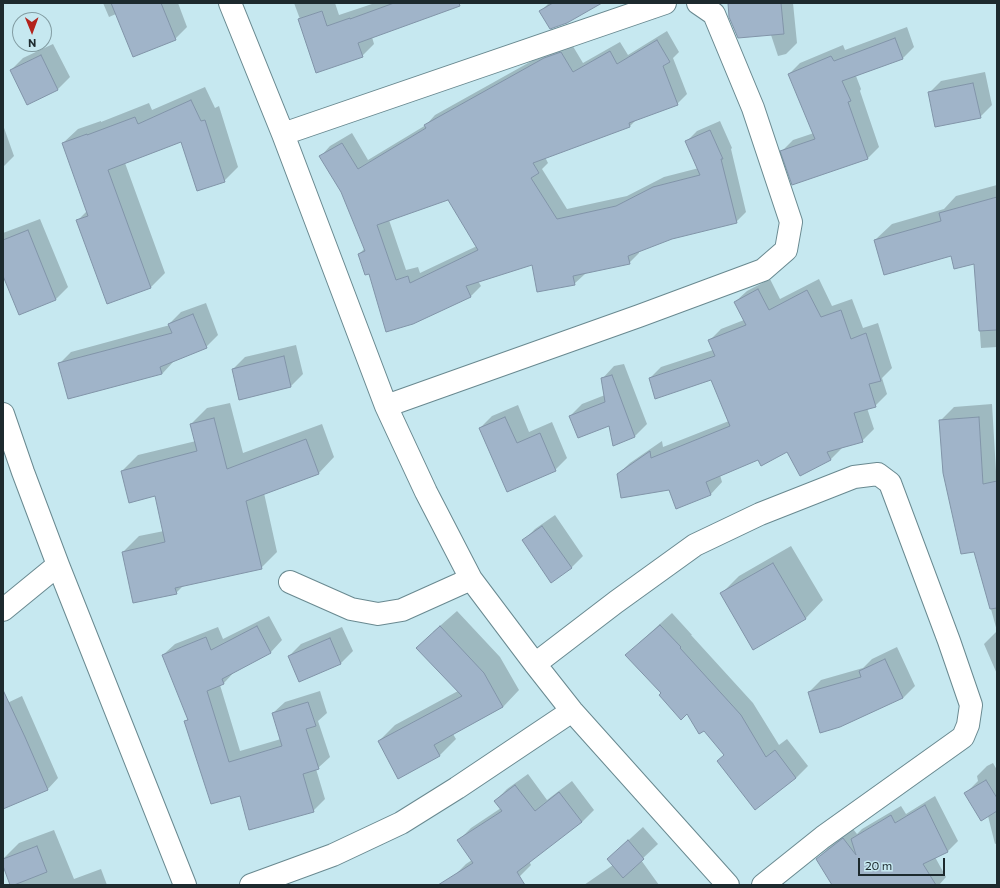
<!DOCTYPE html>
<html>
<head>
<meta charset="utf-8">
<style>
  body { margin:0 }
  #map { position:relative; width:1000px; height:888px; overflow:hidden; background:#c6e8f0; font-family:Commissioner,sans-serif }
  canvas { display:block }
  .frame { position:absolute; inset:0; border:4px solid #1d2a2e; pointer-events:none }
  .north { position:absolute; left:12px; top:12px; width:40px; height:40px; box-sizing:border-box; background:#c6e8f0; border:1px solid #829ca2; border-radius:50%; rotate:179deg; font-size:11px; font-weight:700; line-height:16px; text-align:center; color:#1d2a2e }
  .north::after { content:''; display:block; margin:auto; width:14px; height:18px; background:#b3231c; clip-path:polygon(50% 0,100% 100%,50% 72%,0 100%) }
  .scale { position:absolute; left:858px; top:858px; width:87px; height:18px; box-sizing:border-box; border:2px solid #1d2a2e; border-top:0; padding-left:5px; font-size:12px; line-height:14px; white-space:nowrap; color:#1d2a2e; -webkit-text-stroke:3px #c6e8f0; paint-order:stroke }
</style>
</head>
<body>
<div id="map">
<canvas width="1000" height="888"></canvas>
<div class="frame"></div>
<div class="north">N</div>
<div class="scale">20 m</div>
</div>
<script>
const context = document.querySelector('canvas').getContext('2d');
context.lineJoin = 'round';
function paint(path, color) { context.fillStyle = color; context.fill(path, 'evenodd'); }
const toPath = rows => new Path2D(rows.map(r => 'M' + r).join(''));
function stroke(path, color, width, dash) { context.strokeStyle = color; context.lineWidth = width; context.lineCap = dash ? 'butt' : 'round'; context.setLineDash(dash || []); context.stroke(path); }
const shadow = toPath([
  [103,3,178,3,187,27,175,39,116,14,109,17],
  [294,3,335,3,339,15,375,3,440,3,372,37,374,44,362,56,300,19],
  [549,3,600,3,541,11],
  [729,3,793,3,797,43,786,54,778,56,771,35],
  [907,27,914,47,903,58,856,76,861,89,860,91,879,147,867,159,782,151,793,140,814,133,789,74,800,63,843,45,845,50],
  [667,31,679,52,673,58,687,94,677,104,637,119,630,126,545,157,548,163,542,169,567,209,627,196,664,177,699,168,687,141,697,131,720,121,732,148,731,149,746,212,736,222,671,238,639,251,639,253,629,263,584,273,585,274,574,284,533,264,478,281,481,286,471,296,413,323,369,273,359,254,365,248,342,192,321,156,330,146,352,133,368,160,426,125,435,115,555,48,571,43,583,63,620,42,628,55],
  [449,199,477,246,420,273,418,267,406,270,389,220],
  [53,44,70,77,58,89,11,70,23,58],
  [985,72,992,105,980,117,929,93,941,81],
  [205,87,215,108,219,106,238,167,224,181,182,141,125,163,165,273,150,288,78,220,87,211,63,143,78,129,101,121,101,122,149,103,152,110],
  [3,125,14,156,3,167],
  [997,185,997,347,981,348,975,263,951,255,875,240,892,224,944,209,956,196],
  [40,219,68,287,56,299,3,273,3,233],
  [770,279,780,299,819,279,832,306,852,299,863,328,878,323,892,368,882,378,887,394,875,406,867,408,874,429,862,441,842,448,831,459,800,475,787,451,758,458,720,475,722,482,711,494,677,508,669,489,618,474,630,463,662,441,663,447,729,421,712,379,650,378,661,367,713,350,709,341,721,329,744,320,735,302,747,291],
  [206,303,218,335,206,347,174,360,174,361,162,374,59,364,71,352,170,325,169,324,181,312],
  [296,345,303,374,291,386,233,369,245,357],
  [624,364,647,424,635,436,610,425,570,416,582,404,605,395,602,379,614,366],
  [230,403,243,453,322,424,334,457,319,473,264,493,277,552,261,568,184,585,176,593,123,552,139,536,164,531,156,495,122,471,138,455,196,441,191,424,207,408],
  [992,404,996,471,997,471,997,674,984,644,997,631,975,551,941,420,954,407],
  [518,405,529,432,552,422,567,458,555,470,480,428,492,416],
  [555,515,583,556,571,568,523,541,535,529],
  [791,546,823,600,806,618,753,649,721,594,739,576],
  [457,611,500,657,519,690,503,707,453,734,456,739,440,755,399,778,379,741,395,725,458,691,433,632],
  [672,613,692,635,691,635,753,703,779,745,787,739,808,766,796,778,755,808,725,754,704,729,687,713,662,693,639,643],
  [269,616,282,640,271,652,235,671,224,683,220,685,240,751,281,739,273,713,285,702,320,691,327,713,318,721,330,757,318,768,316,769,325,799,313,811,240,794,186,721,188,718,163,655,175,644,218,627,223,639],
  [342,627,353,651,341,663,299,681,289,656,301,644],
  [897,647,915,686,903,698,809,692,821,680,863,668,872,659],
  [22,696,58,778,47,790,3,808,3,705],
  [993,763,997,770,997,843,995,844,988,816,966,793,978,781,977,776,987,766],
  [528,774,547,800,572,781,594,810,582,822,529,861,531,865,519,877,507,885,460,885,454,876,466,864,472,860,459,840,471,828,501,808,495,801,507,789],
  [935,796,958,841,948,851,935,857,946,877,939,885,833,885,817,859,827,849,853,829,857,834,862,829,901,806,906,814],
  [643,827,658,844,641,860,659,885,584,885,613,865,608,859],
  [54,830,74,879,101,869,107,885,18,885,17,883,12,885,3,863,3,859,19,843]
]);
const building = toPath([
  [111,3,161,3,176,40,133,57,111,3],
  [394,3,459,3,460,6,358,43,363,57,316,73,298,19,322,11,327,26,350,18,350,19,394,3],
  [553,3,602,3,567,23,550,29,539,11,553,3],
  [728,3,781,3,784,34,738,38,729,17,728,3],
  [895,38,903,59,842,81,851,101,848,102,868,159,792,185,780,151,815,139,788,74,831,56,834,61,895,38],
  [657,40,670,62,663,66,678,105,629,123,630,127,533,163,539,173,531,178,557,219,616,206,653,187,700,175,685,141,710,130,723,159,721,159,737,223,672,239,628,256,630,264,573,276,575,285,537,292,532,265,466,286,471,297,413,324,386,332,369,274,365,275,358,254,365,251,341,192,319,156,342,143,358,169,426,128,424,125,544,58,561,52,573,72,610,51,617,64,657,40],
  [448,200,478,250,410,283,408,276,396,280,377,225,448,200],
  [41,55,58,90,27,105,10,70,41,55],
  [973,83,981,118,935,127,928,92,973,83],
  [191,100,201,121,205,120,225,182,197,191,181,142,108,170,151,288,107,304,76,220,88,216,62,143,87,134,87,135,135,117,138,124,191,100],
  [997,197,997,330,979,331,974,264,954,269,951,256,884,275,874,240,941,221,939,213,997,197],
  [28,230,56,300,19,315,3,276,3,240,28,230],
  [758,289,769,310,807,290,821,317,841,310,851,339,866,333,881,381,869,384,876,407,854,413,863,442,827,452,831,460,800,476,787,452,761,466,758,460,706,482,711,495,676,509,669,490,621,498,617,474,650,451,651,458,730,426,711,380,655,399,649,378,715,356,708,340,746,325,734,302,758,289],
  [193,314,207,348,160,367,162,374,68,399,58,363,172,333,168,324,193,314],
  [284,356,291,387,239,400,232,369,284,356],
  [612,375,635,437,613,446,609,426,578,438,569,416,605,402,601,378,612,375],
  [505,417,517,443,540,433,556,471,507,492,479,428,505,417],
  [979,417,983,484,997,481,997,608,990,609,974,552,961,554,943,473,939,420,979,417],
  [214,418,227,469,306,439,319,474,246,501,262,569,175,588,177,594,133,603,122,552,165,542,155,496,129,503,121,471,197,451,190,424,214,418],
  [542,526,572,568,551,583,522,540,542,526],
  [773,563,806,619,753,650,720,593,773,563],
  [660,625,681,647,680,648,741,715,766,757,775,750,796,778,755,810,717,761,724,755,704,731,699,734,687,714,681,720,659,695,661,693,625,655,660,625],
  [257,626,271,653,222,679,224,684,207,691,229,762,282,746,272,713,308,702,316,726,306,729,319,769,303,774,314,812,249,830,240,796,211,804,184,721,188,720,162,655,206,637,211,650,257,626],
  [440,626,484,673,503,707,434,745,440,756,398,779,378,741,462,696,416,648,440,626],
  [330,638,341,664,299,682,288,656,330,638],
  [885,659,903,698,840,727,820,733,808,692,861,677,859,671,885,659],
  [3,690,25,737,48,790,3,809,3,690],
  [986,780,997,798,997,811,981,821,964,793,986,780],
  [515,785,535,811,559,792,582,822,517,872,525,885,438,885,473,863,457,840,502,811,494,801,515,785],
  [925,805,948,852,923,864,936,885,832,885,816,859,843,838,856,855,851,839,891,815,895,823,925,805],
  [628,840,644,859,623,878,607,859,628,840],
  [37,846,47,872,14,885,10,885,3,866,3,859,37,846]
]);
const street = toPath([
  [230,3,283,134,386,406,426,492,471,579,535,664,572,711,728,885],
  [283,134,665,3],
  [386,406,639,316,763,270,786,250,791,222,753,108,714,14,698,3],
  [3,414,23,472,58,565,185,885],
  [290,582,351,609,378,614,402,610,471,579],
  [3,610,58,565],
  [535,664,616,602,695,545,760,514,854,477,878,474,890,483,949,641,971,705,968,725,963,737,823,837,763,885],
  [251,885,333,855,401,823,457,788,572,711]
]);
paint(shadow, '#0003');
paint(building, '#a0b4c9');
stroke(building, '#8194a8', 1);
stroke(street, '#698990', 24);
stroke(street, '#fff', 22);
</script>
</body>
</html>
